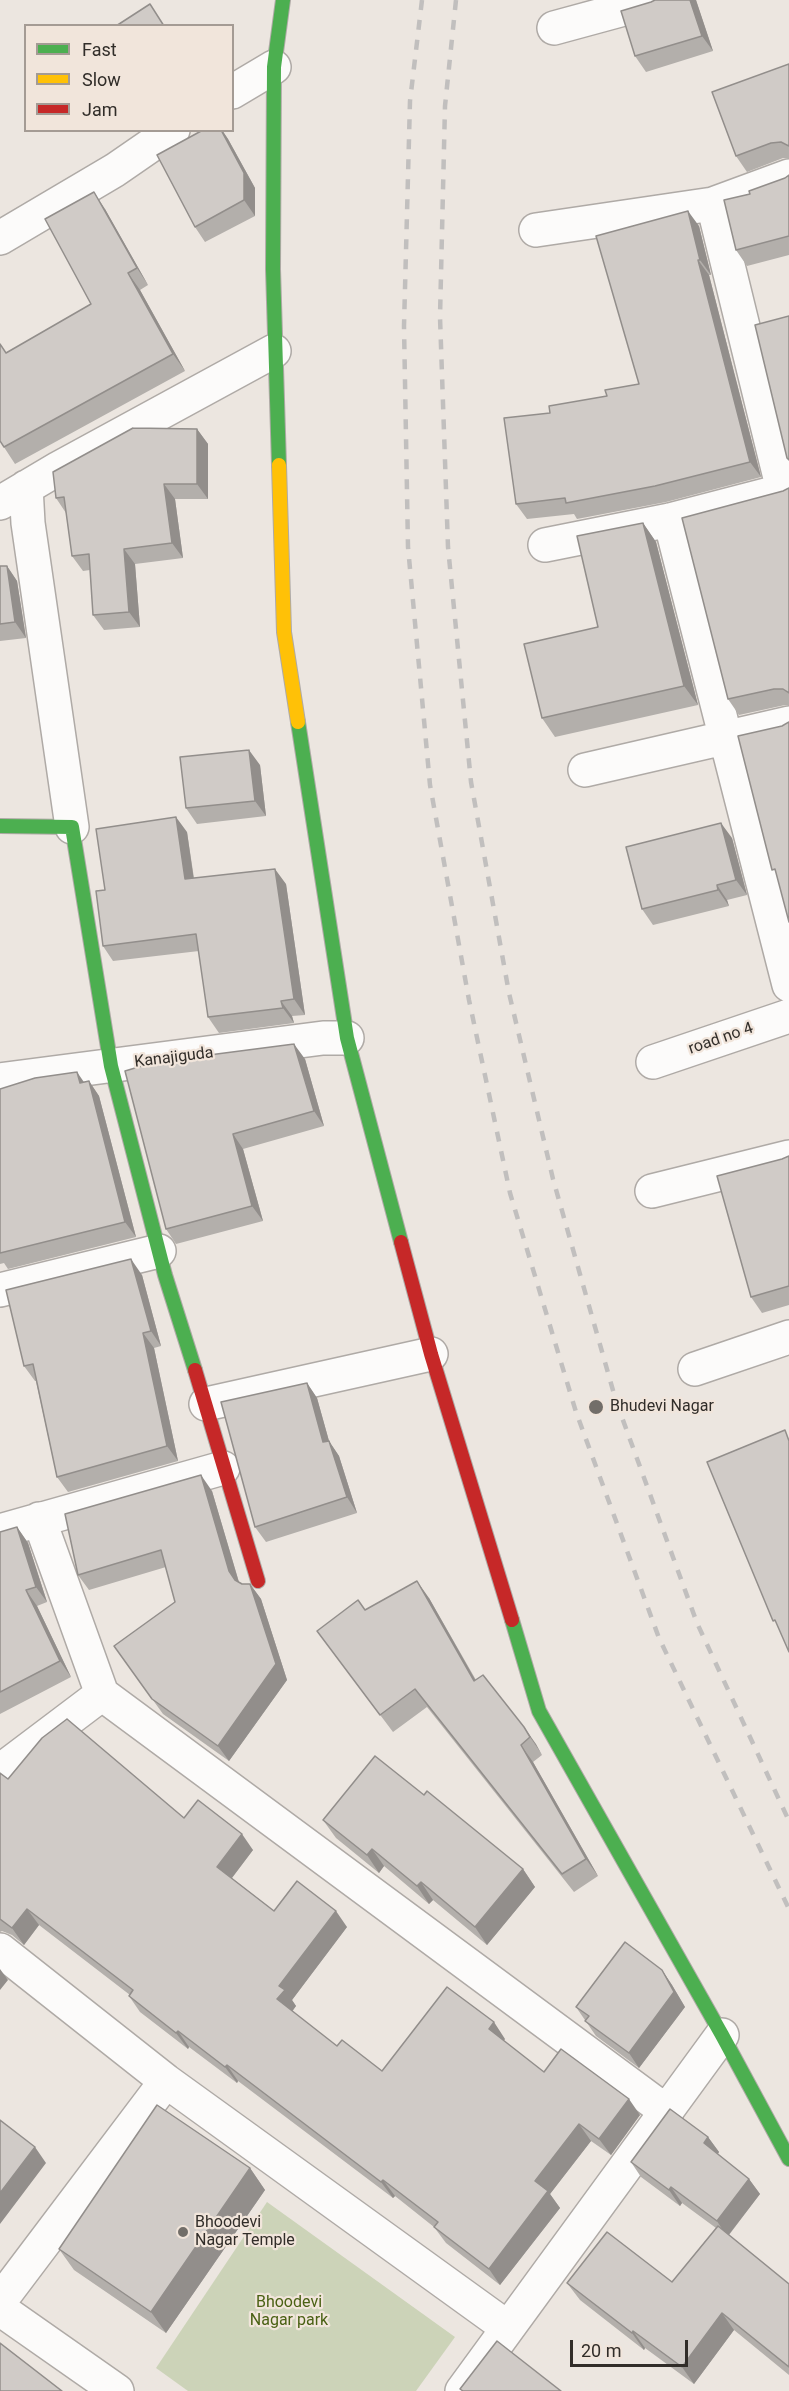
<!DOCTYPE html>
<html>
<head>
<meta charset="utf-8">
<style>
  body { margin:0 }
  #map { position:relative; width:789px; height:2391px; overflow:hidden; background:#ece6e0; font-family:Roboto,sans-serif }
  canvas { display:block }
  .legend { position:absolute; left:24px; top:24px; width:210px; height:108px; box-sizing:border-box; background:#f1e5db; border:2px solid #a49b94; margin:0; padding:8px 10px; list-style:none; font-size:18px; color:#312d29 }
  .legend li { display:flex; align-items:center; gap:12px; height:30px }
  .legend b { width:30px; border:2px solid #a49b94 }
  .scale { position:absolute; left:570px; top:2340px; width:118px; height:27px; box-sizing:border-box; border:3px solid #312d29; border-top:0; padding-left:8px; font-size:18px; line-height:21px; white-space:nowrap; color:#312d29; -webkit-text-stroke:4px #f1e5db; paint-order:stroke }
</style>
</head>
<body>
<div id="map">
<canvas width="789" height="2391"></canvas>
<ul class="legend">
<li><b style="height:8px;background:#4caf50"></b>Fast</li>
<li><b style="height:8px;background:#ffc107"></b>Slow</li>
<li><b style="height:8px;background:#c62828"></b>Jam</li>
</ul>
<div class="scale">20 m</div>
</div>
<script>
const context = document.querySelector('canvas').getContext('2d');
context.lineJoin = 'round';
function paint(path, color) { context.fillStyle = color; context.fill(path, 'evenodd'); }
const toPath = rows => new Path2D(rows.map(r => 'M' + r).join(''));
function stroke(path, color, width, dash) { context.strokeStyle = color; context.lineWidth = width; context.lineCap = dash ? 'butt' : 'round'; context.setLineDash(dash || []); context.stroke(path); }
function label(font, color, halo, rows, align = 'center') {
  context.font = font + ' Roboto,sans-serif'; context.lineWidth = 4.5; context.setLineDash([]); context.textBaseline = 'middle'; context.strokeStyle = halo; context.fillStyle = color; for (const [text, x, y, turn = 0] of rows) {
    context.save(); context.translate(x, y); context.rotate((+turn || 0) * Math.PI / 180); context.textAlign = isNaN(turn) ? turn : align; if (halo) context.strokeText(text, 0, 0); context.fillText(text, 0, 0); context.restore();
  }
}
const green = toPath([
  [267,2202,455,2337,416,2391,188,2391,156,2368]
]);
const street = toPath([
  [554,28,657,0],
  [232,92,274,67],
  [713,204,783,490],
  [536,230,713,204,789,176],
  [0,238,115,170,173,130],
  [26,487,28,523,72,827],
  [0,503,59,468,274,351],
  [670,520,789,985],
  [545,545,670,520,789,489],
  [585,770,789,723],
  [653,1062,789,1016],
  [0,1080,323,1038,347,1038],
  [652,1191,789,1157],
  [0,1290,159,1251],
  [695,1369,789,1337],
  [206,1404,431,1354],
  [0,1531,223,1468],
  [102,1694,667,2112],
  [0,1771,102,1694,39,1519],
  [0,1950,166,2081,508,2328],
  [0,2301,166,2081],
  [0,2309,117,2391],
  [462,2391,722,2035]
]);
const fast = toPath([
  [279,465,273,269,274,67,283,0],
  [298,722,347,1038,401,1242],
  [0,826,72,827,111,1066,165,1275,195,1370],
  [512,1620,539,1711,722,2035,789,2159]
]);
const slow = toPath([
  [279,465,284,632,298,722]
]);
const jam = toPath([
  [401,1242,431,1354,512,1620],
  [195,1370,258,1581]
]);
const rail = toPath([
  [422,0,410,101,404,326,408,547,430,785,469,1000,510,1193,576,1412,659,1638,789,1909],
  [456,0,445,106,440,317,448,547,471,782,509,993,553,1179,616,1401,697,1623,789,1821]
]);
const wall = toPath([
  [696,0,713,51,646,72,635,56,651,2],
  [789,64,789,158,783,158,747,172,736,156],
  [203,130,222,130,228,139,255,188,255,216,205,242,195,227],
  [789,175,789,255,747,266,736,250,750,194,785,178],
  [105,209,148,285,140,290,185,371,15,464,0,441,7,353,91,304],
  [699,226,711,275,709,275,761,477,666,502,577,519,574,514,527,519,516,504,550,413,607,396,639,384],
  [197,429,208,444,208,499,175,499,183,558,135,564,140,627,104,630,93,615,90,570,83,571,72,556,66,513,56,498],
  [789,488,789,705,785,705,739,715,728,699,783,491],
  [643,523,656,542,698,705,555,737,542,718,598,627],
  [0,566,7,566,17,581,26,638,0,641],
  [260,765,266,816,197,824,186,808],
  [187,832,194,878,286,884,305,1015,292,1016,294,1023,219,1033,208,1017,199,951,113,961,103,946,105,890],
  [732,838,747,895,727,900,729,906,653,925,642,909],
  [305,1059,324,1126,243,1149,263,1221,176,1244,166,1229,125,1071],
  [89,1081,99,1096,136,1237,8,1269,4,1263,0,1264,0,1089,84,1082],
  [789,1156,789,1305,762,1313,751,1297,782,1159],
  [142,1275,161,1346,154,1348,178,1461,68,1492,57,1477,36,1381,35,1381,24,1366],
  [307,1383,317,1398,329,1441,339,1456,357,1513,266,1542,255,1527],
  [212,1491,239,1582,242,1584,250,1584,261,1599,287,1680,229,1761,163,1714,114,1646,175,1602,166,1567,89,1590,78,1575],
  [17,1527,28,1543,47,1602,37,1606,71,1677,0,1714,0,1532],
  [429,1598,476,1680,524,1727,542,1755,533,1762,598,1876,574,1892,427,1707,393,1732,317,1631,365,1610],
  [0,1773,8,1779,184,1818,253,1850,232,1878,274,1911,347,1927,292,2000,296,2006,292,2011,337,2046,382,2071,505,2039,504,2041,544,2072,640,2115,611,2155,591,2141,550,2194,560,2208,500,2285,446,2243,434,2227,395,2196,393,2198,238,2081,237,2083,189,2047,188,2049,140,2012,129,1996,130,1995,39,1925,24,1945,12,1935,2,1931,0,1932],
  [424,1795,523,1869,535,1887,487,1945,433,1900,429,1904,384,1866,379,1873,336,1838,323,1820],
  [662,1970,672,1985,685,2007,639,2068,596,2036,576,2007],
  [708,2137,719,2152,718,2154,749,2179,760,2194,729,2235,789,2284,789,2375,734,2330,694,2384,645,2348,644,2350,580,2300,567,2283,672,2282,716,2228,682,2203,680,2206,641,2177,631,2162],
  [250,2168,265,2190,166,2333,74,2270,59,2249]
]);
const shadedWall = toPath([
  [690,0,696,0,713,51,702,36],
  [221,130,222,130,228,139,255,188,255,216,244,200],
  [94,192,105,209,148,285,137,268],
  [688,211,699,226,711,275,700,260],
  [698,260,709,275,761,477,750,462],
  [128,273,140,290,185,371,173,354],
  [197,429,208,444,208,499,197,484],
  [164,484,175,499,183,558,172,543],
  [643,523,656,542,698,705,684,686],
  [124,549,135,564,140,627,129,612],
  [7,566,17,581,26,638,15,622],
  [249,750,260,765,266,816,255,801],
  [176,817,187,832,196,895,185,879],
  [721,823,732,838,747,895,736,880],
  [275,869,286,884,305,1015,294,999],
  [717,885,727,900,729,906,718,890],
  [281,1001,292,1016,294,1023,283,1008],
  [294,1044,305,1059,324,1126,314,1111],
  [77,1072,88,1088,80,1083],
  [89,1081,99,1096,136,1237,125,1222],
  [233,1134,243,1149,263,1221,252,1206],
  [131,1259,142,1275,161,1346,151,1331],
  [143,1333,154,1348,178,1461,167,1446],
  [307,1383,317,1398,329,1441,339,1456,357,1513,347,1497,323,1442],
  [201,1475,212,1491,240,1586,229,1571],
  [17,1527,28,1543,47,1602,36,1587],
  [417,1581,429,1598,486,1699,474,1681],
  [250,1584,261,1599,287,1680,229,1761,218,1746],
  [26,1590,37,1606,71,1677,60,1661],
  [524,1727,536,1744,542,1755,530,1737],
  [521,1745,533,1762,598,1876,586,1859],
  [242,1834,253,1850,228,1883,217,1867],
  [372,1849,384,1866,379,1873,367,1855],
  [523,1869,535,1887,487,1945,475,1927],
  [421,1882,433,1900,429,1904,417,1886],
  [27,1909,39,1925,24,1945,12,1928],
  [336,1911,347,1927,292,2000,296,2006,289,2016,277,1999,279,1986],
  [0,1969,8,1980,0,1990],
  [662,1970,672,1985,685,2007,639,2068,629,2053],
  [494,2022,505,2039,500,2045,489,2029],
  [178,2031,189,2047,188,2049,176,2033],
  [227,2065,238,2081,237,2083,225,2067],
  [629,2099,640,2115,611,2155,599,2139],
  [579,2124,591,2141,550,2194,560,2208,500,2285,489,2269,535,2181],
  [708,2137,719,2152,714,2159,704,2143],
  [35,2147,46,2163,0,2224,0,2193],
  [250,2168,265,2190,166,2333,151,2312],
  [749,2179,760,2194,727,2237,717,2221],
  [383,2180,395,2196,393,2198,381,2182],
  [671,2187,682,2203,680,2206,669,2190],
  [722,2313,734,2330,694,2384,682,2367],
  [633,2331,645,2348,644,2350,632,2333]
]);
const building = toPath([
  [655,0,690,0,702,36,635,56,621,11,651,2,655,0],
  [150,4,164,26,116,26,150,4],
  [789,64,789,146,781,142,771,143,736,156,712,92,789,64],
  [203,130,221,130,244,173,244,200,195,227,157,155,203,130],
  [789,175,789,236,736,250,724,200,750,194,749,191,785,178,789,175],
  [94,192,137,268,128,273,173,354,4,447,0,441,0,344,6,353,91,304,45,219,94,192],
  [688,211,700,260,698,260,750,462,655,486,566,503,565,498,516,504,504,418,550,413,549,406,607,396,605,390,639,384,596,236,688,211],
  [789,316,789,460,787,458,755,325,789,316],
  [133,428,197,429,197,484,164,484,172,543,124,549,129,612,93,615,89,554,72,556,64,497,56,498,53,472,133,428],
  [789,488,789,693,783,689,774,689,728,699,682,518,783,491,789,488],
  [643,523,684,686,542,718,524,644,598,627,577,536,643,523],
  [0,566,7,566,15,622,0,624,0,566],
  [789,722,789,922,775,869,772,870,738,736,782,726,789,722],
  [249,750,255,801,186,808,180,757,249,750],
  [176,817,185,879,275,869,294,999,281,1001,283,1008,208,1017,196,934,103,946,96,891,105,890,96,829,176,817],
  [721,823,736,880,717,885,718,890,642,909,626,847,721,823],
  [294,1044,314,1111,233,1134,252,1206,166,1229,125,1071,155,1062,294,1044],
  [77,1072,80,1083,89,1081,125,1222,0,1253,0,1089,35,1078,77,1072],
  [789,1156,789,1286,751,1297,717,1176,782,1159,789,1156],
  [131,1259,151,1331,143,1333,167,1446,57,1477,33,1364,24,1366,6,1290,131,1259],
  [307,1383,323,1442,329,1441,347,1497,255,1527,221,1402,307,1383],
  [785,1430,789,1441,789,1652,775,1620,773,1621,707,1462,785,1430],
  [201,1475,229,1571,235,1580,242,1584,250,1584,276,1664,218,1746,152,1699,114,1646,175,1602,161,1550,78,1575,65,1514,201,1475],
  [17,1527,36,1587,26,1590,60,1661,0,1692,0,1532,17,1527],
  [417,1581,474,1681,483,1675,524,1727,530,1737,521,1745,586,1859,562,1874,415,1689,380,1715,317,1631,358,1600,365,1610,417,1581],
  [67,1719,184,1818,198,1800,242,1834,217,1867,274,1911,297,1881,336,1911,279,1986,285,1990,277,1999,337,2046,342,2040,382,2071,447,1987,494,2022,489,2029,544,2072,561,2049,629,2099,599,2139,579,2124,535,2181,548,2191,489,2269,434,2227,438,2222,383,2180,381,2182,227,2065,225,2067,178,2031,176,2033,129,1996,133,1990,27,1909,12,1928,0,1919,0,1773,8,1779,42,1738,67,1719],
  [375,1756,424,1795,427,1791,523,1869,475,1927,421,1882,417,1886,372,1849,367,1855,323,1820,375,1756],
  [625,1942,662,1970,674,1992,629,2053,585,2021,589,2016,576,2007,625,1942],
  [157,2105,250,2168,151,2312,59,2249,157,2105],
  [670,2109,708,2137,704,2143,749,2179,717,2221,671,2187,669,2190,631,2162,670,2109],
  [0,2120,35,2147,0,2193,0,2120],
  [718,2226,789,2284,789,2367,722,2313,682,2367,633,2331,632,2333,567,2283,607,2232,672,2282,718,2226],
  [497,2341,561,2391,463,2391,460,2389,497,2341],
  [0,2343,62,2391,0,2391,0,2343]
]);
const markers = [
  [596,1407,8,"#726e69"],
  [183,2232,6,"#726e69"]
];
const streetNames = [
  ["road no 4",721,1039,-19],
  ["Kanajiguda",174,1058,-7]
];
const poiNames = [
  ["Bhudevi Nagar",610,1407],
  ["Bhoodevi",195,2223],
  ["Nagar Temple",195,2241]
];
const parkNames = [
  ["Bhoodevi",289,2303],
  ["Nagar park",289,2321]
];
paint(green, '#ccd3b8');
stroke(street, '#afaaa6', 36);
stroke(fast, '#afaaa6', 16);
stroke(slow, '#afaaa6', 16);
stroke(jam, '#afaaa6', 16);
stroke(street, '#fcfbfa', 33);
stroke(fast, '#4caf50', 14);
stroke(slow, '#ffc107', 14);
stroke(jam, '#c62828', 14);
stroke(rail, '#c1bfbe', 4.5, [10, 10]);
paint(wall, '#b3afab');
paint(shadedWall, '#928e8b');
paint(building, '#d0cbc7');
stroke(building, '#928e8b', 1.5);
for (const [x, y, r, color] of markers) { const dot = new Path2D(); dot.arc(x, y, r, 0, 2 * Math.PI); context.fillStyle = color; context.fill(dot); stroke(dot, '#f1e5db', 2); }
label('16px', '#312d29', '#f1e5db', streetNames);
label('16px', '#312d29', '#f1e5db', poiNames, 'left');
label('16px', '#4a6114', '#f1e5db', parkNames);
</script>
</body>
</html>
